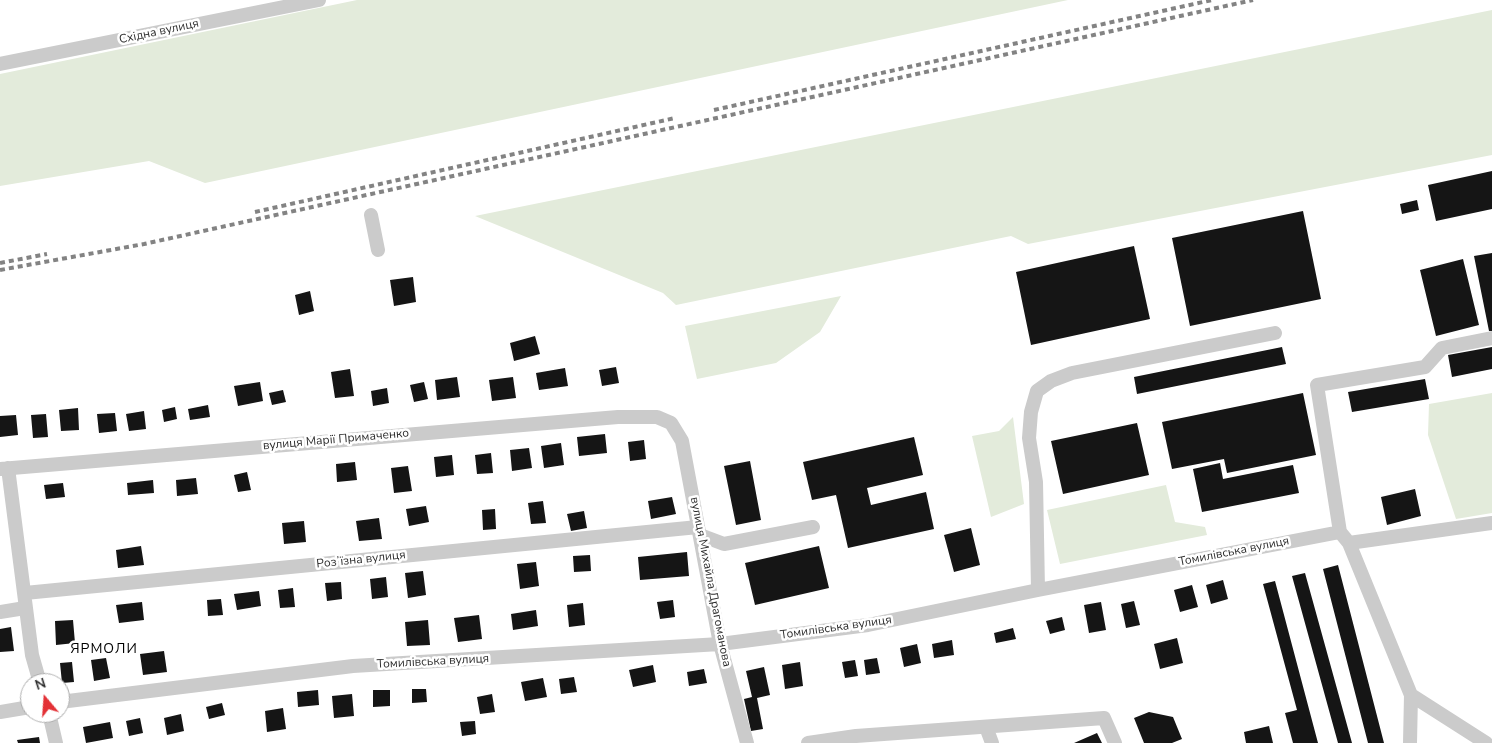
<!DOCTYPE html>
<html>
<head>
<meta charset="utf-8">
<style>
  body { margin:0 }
  #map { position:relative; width:1492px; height:743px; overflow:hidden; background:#fff; font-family:"Nunito Sans",sans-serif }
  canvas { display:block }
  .north { position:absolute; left:20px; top:673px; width:50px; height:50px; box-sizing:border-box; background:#fff; border:1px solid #ababab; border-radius:50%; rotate:342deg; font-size:14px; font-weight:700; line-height:20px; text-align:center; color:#2e2e2e }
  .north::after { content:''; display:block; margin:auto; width:18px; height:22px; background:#e33136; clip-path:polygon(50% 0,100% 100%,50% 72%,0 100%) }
</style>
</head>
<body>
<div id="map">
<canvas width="1492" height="743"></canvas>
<div class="north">N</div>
</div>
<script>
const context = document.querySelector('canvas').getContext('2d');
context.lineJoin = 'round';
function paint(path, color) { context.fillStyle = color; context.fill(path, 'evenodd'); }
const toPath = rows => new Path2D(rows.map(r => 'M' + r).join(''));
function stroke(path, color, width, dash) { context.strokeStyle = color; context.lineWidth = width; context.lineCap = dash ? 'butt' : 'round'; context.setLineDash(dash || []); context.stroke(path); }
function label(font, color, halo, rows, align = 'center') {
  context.font = font + ' "Nunito Sans",sans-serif'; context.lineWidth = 5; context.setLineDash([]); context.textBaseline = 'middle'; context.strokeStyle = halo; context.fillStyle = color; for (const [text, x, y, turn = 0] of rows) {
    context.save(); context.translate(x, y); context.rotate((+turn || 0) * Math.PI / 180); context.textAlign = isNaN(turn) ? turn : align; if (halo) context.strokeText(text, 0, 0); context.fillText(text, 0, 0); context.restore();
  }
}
const green = toPath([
  [357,0,1068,0,205,183,149,161,0,186,0,74],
  [1492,10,1492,155,1028,244,1011,236,676,305,663,293,475,216],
  [841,296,820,332,776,363,697,379,685,326],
  [1492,393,1492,513,1456,519,1428,435,1429,404],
  [1013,417,1024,504,991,517,972,436,999,431],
  [1166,485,1175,522,1205,527,1207,535,1060,564,1047,510]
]);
const building = toPath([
  [1492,171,1492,209,1436,221,1428,185],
  [1417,200,1419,210,1402,214,1400,204],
  [1303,211,1321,299,1190,326,1172,238],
  [1134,246,1150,319,1031,345,1016,272],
  [1492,253,1492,331,1489,331,1474,256],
  [1463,259,1479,325,1436,336,1420,270],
  [413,277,416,302,394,306,390,280],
  [310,291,314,311,299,315,295,295],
  [535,336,540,354,514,361,510,343],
  [1282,347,1286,364,1137,394,1134,377],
  [1492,347,1492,369,1452,377,1448,355],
  [616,367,619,383,602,386,599,370],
  [565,368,568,386,539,390,536,373],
  [350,369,354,396,335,398,331,372],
  [457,377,460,397,437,400,435,380],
  [513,377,516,398,492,401,489,380],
  [1425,379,1429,399,1352,412,1348,392],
  [260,382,263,401,238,406,234,386],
  [424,382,428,399,414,402,410,385],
  [387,388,389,403,373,406,371,391],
  [283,390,286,402,272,405,269,393],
  [1303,393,1316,455,1227,473,1224,459,1172,469,1162,422],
  [208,405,210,417,190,420,188,409],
  [175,407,177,419,164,422,162,410],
  [78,408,79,430,61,431,59,410],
  [144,411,146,429,129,431,126,414],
  [115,413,117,431,99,433,97,414],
  [46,414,48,437,33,438,31,415],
  [16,415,18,435,0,437,0,416],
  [1137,423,1149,475,1063,494,1051,441],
  [605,434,607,453,579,456,577,437],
  [914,437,923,475,867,488,871,505,926,492,934,529,848,548,836,495,812,500,803,462],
  [644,440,646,459,630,461,628,442],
  [561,443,564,465,544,468,541,446],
  [529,448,532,468,512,471,510,450],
  [491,453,493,473,477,474,475,455],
  [452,455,454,475,436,477,434,457],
  [750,461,761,520,736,525,724,466],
  [355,462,357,480,337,482,336,464],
  [1220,463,1223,479,1293,465,1299,493,1202,512,1193,469],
  [408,466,412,491,394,493,391,468],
  [247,472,251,490,238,492,234,475],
  [196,478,198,494,177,496,176,480],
  [153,480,154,493,128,495,127,483],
  [63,483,65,497,46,499,44,485],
  [1415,489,1421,516,1387,525,1381,497],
  [672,497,676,514,651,519,648,501],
  [543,501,546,523,531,524,528,503],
  [426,506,429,522,409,526,406,509],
  [495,509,496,529,483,530,482,510],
  [584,511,587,528,571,531,567,514],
  [379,518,382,539,359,541,356,521],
  [304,521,306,542,284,544,282,523],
  [971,528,980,565,954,572,944,535],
  [141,546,144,565,118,568,116,550],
  [819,546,829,588,755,605,745,563],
  [687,552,689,576,640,580,638,557],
  [590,555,591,571,574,572,573,556],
  [536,562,539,586,520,589,517,564],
  [1338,565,1384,743,1368,743,1323,569],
  [423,571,426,595,408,598,405,573],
  [1305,573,1352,743,1338,743,1292,576],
  [386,577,388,597,372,599,370,579],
  [1223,580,1228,599,1211,604,1206,585],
  [1275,581,1318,743,1293,743,1285,713,1297,710,1263,584],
  [341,582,342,599,327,601,325,583],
  [1192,585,1198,607,1180,612,1174,590],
  [293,588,295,607,280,608,278,590],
  [259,591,261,606,237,610,234,594],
  [221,599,223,615,208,616,207,600],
  [673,600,675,617,660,619,657,602],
  [1134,601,1140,625,1126,628,1121,604],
  [142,602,144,620,119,623,116,605],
  [1101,602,1106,630,1089,633,1084,605],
  [583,603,585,625,569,627,567,605],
  [536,610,538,626,513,630,511,614],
  [479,615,482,639,458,642,454,618],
  [1062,617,1065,630,1050,634,1046,621],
  [73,620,75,643,56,645,55,621],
  [428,620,430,645,407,646,405,622],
  [11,627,14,651,0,652,0,629],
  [1013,628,1016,639,996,643,994,633],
  [1177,638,1183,663,1160,669,1154,644],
  [952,640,954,655,934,658,932,644],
  [917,644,921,663,904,667,900,648],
  [164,651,167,672,143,675,140,654],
  [106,658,110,678,94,681,91,660],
  [877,658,880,673,866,675,864,660],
  [855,660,858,676,845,678,842,662],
  [72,662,74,682,62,683,60,663],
  [800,662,803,686,785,689,782,665],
  [653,665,656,682,633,687,629,670],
  [764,667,770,695,757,698,763,729,751,731,744,699,752,697,746,671],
  [704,669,707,683,689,686,687,672],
  [574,677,577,692,561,694,559,679],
  [543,678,547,697,525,701,521,682],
  [412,689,426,689,427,702,412,703],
  [318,690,319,705,298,707,297,692],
  [373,690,390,690,390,706,373,707],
  [352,694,354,716,334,718,332,696],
  [492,694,495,712,480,714,477,697],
  [222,703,225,715,209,719,206,707],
  [283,708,286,729,267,732,265,711],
  [1149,712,1173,717,1182,739,1172,743,1144,743,1134,718],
  [181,714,184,731,167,735,164,718],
  [140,718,143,733,129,736,126,721],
  [475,721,476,734,462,736,460,722],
  [110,722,113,738,86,743,83,727],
  [1269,726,1273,743,1246,743,1244,732],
  [1097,733,1102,743,1074,743],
  [39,737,40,743,18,743,17,740]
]);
const minor = toPath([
  [0,64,319,0],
  [371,215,378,250],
  [8,468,32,655,40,683],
  [0,469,618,417,657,417,671,423,682,441,720,644,747,743],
  [1340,532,1317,385,1425,367,1442,348,1492,338],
  [700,535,724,544,813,527],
  [1349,543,1492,523],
  [1038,590,1036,482,1029,438,1031,412,1037,391,1051,381,1072,373,1275,333],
  [25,593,698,527],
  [0,612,25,608],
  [60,702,353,666,720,644,868,625,1038,590,1340,532,1349,543,1411,695,1486,743],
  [0,712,30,707],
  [49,713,56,743],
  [986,727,992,743],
  [808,743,856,736,1104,718,1115,743],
  [1410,743,1411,695]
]);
const rail = toPath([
  [714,110,1212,0],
  [255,212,675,118],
  [0,263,47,254],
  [0,270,144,244,1253,0]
]);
const streetNames = [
  ["Східна вулиця",159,32,-12],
  ["вулиця Марії Примаченко",336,440,-5],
  ["Томилівська вулиця",1234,552,-11],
  ["Розʼїзна вулиця",361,560,-6],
  ["вулиця Михайла Драгоманова",710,582,79],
  ["Томилівська вулиця",836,628,-8],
  ["Томилівська вулиця",433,662,-3]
];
const neighbourhoodNames = [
  ["ЯРМОЛИ",104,650]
];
paint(green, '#e3ebdb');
paint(building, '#151515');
stroke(minor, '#cbcbcb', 14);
stroke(rail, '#838383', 4, [5, 4]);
label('12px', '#2e2e2e', '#fff', streetNames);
context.letterSpacing = '1px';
label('14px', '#000', '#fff', neighbourhoodNames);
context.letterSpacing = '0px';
</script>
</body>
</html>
